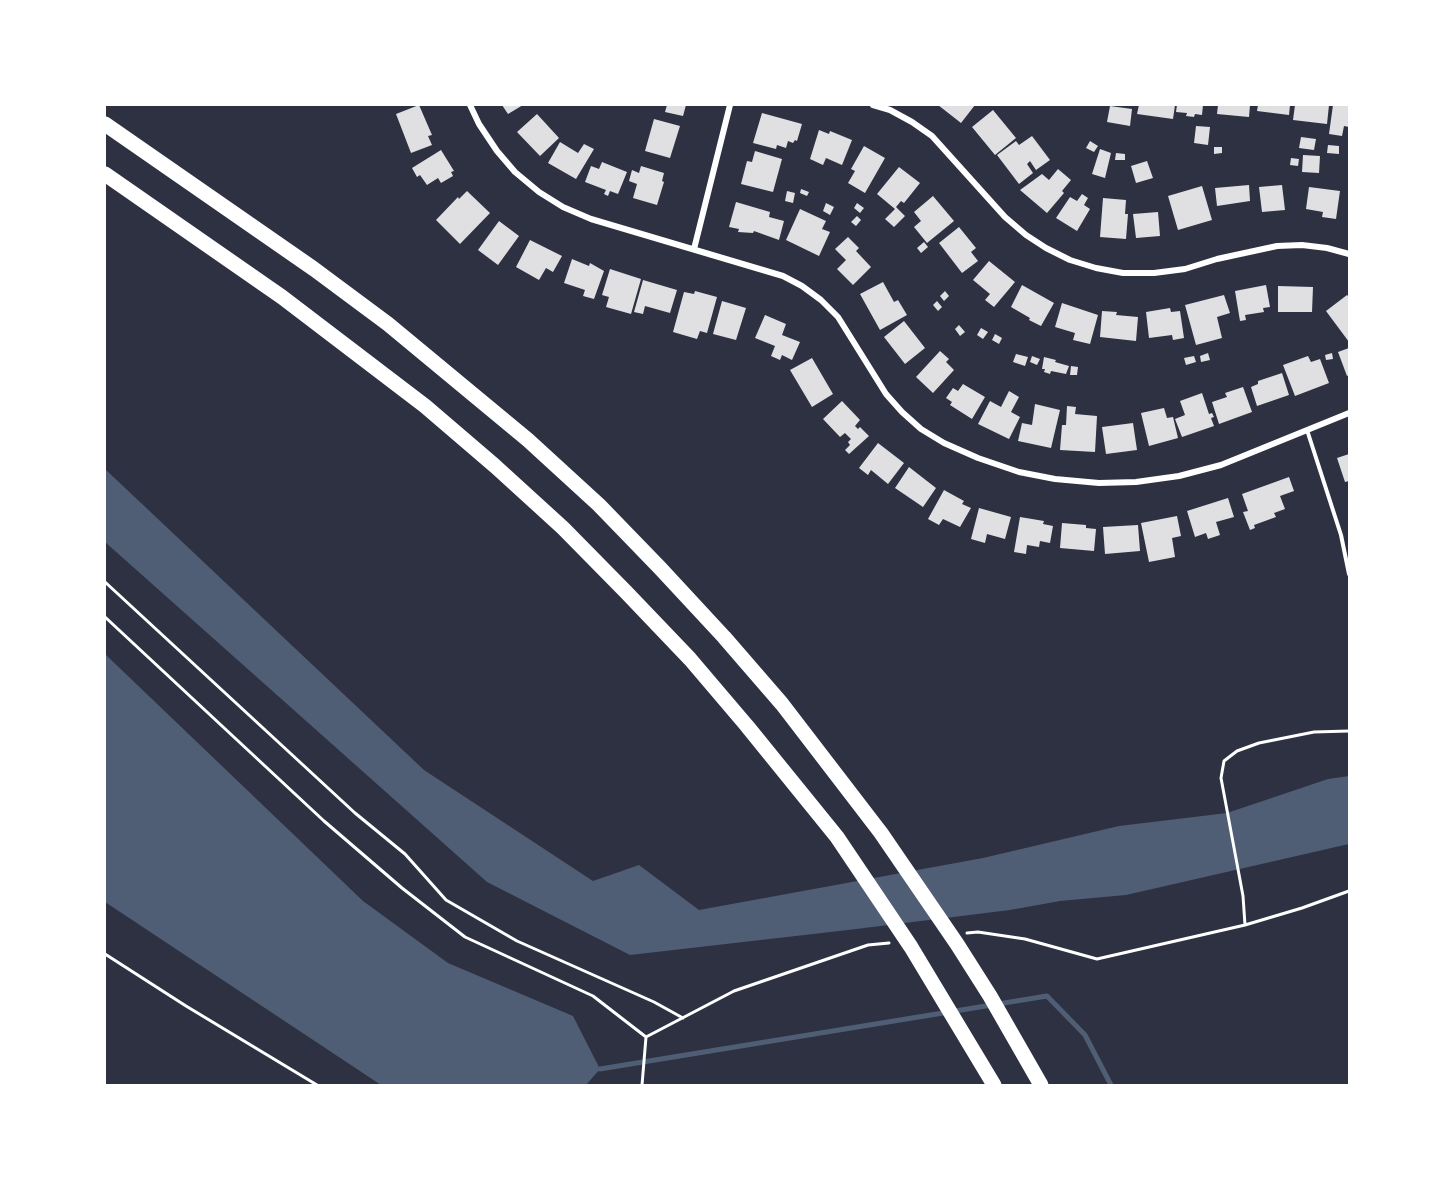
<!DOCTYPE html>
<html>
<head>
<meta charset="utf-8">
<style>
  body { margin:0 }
  #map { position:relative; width:1454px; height:1190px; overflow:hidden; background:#2d3142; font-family:Helvetica,sans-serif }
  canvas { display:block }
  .frame { position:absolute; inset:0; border:106px solid #fff; pointer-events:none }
</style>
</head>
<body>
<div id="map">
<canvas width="1454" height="1190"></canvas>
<div class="frame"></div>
</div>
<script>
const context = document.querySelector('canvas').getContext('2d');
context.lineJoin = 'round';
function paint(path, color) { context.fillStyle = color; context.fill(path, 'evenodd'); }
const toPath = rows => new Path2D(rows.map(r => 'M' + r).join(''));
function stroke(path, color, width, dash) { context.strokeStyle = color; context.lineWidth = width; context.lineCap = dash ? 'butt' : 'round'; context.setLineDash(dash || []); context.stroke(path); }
const water = toPath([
  [105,469,424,770,593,881,639,865,699,910,983,858,1119,826,1227,813,1328,779,1349,776,1349,844,1126,895,1060,901,1010,910,848,930,630,955,487,882,105,542],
  [105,654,363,901,448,963,573,1016,600,1069,586,1085,381,1085,105,902]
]);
const stream = toPath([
  [600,1069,1047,996,1085,1035,1111,1085]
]);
const building = toPath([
  [419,105,432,135,428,136,432,145,411,153,396,114],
  [502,105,523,105,508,114],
  [667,105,686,105,683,116,665,112],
  [938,105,975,105,961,123],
  [1139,105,1175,105,1173,119,1137,114],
  [1177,105,1203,105,1202,115,1195,114,1194,117,1186,116,1187,113,1176,112],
  [1218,105,1250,105,1249,117,1217,114],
  [1258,105,1290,105,1289,115,1257,111],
  [1295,105,1329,105,1327,124,1293,120],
  [1333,105,1349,105,1349,127,1344,126,1342,136,1329,134],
  [1110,106,1132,109,1130,126,1107,122],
  [993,110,1016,138,995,155,972,127],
  [762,113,802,124,797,141,795,140,793,143,788,141,786,148,777,145,776,149,753,143],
  [537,114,559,138,540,156,517,132],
  [654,119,680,126,670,158,645,151],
  [1196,126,1210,127,1208,145,1194,143],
  [819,130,829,134,830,131,852,140,842,165,826,158,823,165,810,159],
  [1032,136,1050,160,1036,170,1030,161,1027,164,1033,173,1019,184,997,155,1016,141,1019,145],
  [1301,137,1316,139,1314,150,1299,148],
  [1090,141,1098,146,1094,152,1086,148],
  [560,142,578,153,584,144,594,149,576,179,548,163],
  [1328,145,1339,146,1339,154,1327,153],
  [864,146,885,158,865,193,848,183,855,171,851,169],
  [1214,147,1222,147,1222,153,1214,154],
  [1100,149,1111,153,1105,178,1092,174],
  [441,150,454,171,451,172,453,176,441,183,438,178,427,185,420,175,417,177,412,168],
  [755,151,782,159,773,192,741,184,747,161,752,162],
  [1116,153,1125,154,1125,160,1115,160],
  [1303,155,1320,156,1319,173,1302,172],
  [1291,158,1299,159,1298,166,1290,165],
  [1147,161,1153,178,1136,183,1131,166],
  [602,162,627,172,618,194,610,191,608,196,604,194,606,190,585,182,591,166,599,169],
  [641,166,664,173,662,181,664,182,657,205,633,198,637,184,629,181,632,170,639,173],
  [899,167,920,183,904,203,901,201,896,207,905,216,894,227,885,219,895,209,877,194],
  [1058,169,1071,180,1062,191,1064,193,1047,213,1020,190,1042,174,1049,180],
  [1249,185,1250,201,1217,206,1215,188],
  [1282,185,1285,210,1262,212,1259,187],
  [1202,186,1212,220,1178,230,1168,196],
  [1309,187,1340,191,1336,219,1322,217,1323,212,1306,209],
  [801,189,809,192,807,196,800,193],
  [467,191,490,213,460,244,436,220,458,197,459,199],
  [787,191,795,193,793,203,785,201],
  [1082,194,1088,198,1084,205,1090,209,1077,231,1056,218,1070,197,1077,201],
  [933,196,954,221,927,243,914,227,921,221,914,212],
  [1103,198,1126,200,1125,214,1128,214,1126,239,1100,237],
  [736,202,770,212,769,217,784,221,779,240,754,231,753,233,738,232,739,229,729,227],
  [826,203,834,207,830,215,823,211],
  [857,203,864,208,860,213,854,208],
  [800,209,826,221,822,229,830,232,819,256,786,240],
  [1158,212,1160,236,1136,238,1133,214],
  [857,216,861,220,856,226,851,222],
  [499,221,519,236,498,265,478,250],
  [959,227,976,248,971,252,978,261,962,273,939,243],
  [848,237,859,248,856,251,871,267,853,285,837,269,846,260,835,249],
  [530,240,562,256,553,272,546,268,539,280,516,267],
  [924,242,928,247,921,253,917,248],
  [572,259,589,266,590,263,604,271,594,299,583,296,585,290,564,283],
  [989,261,1015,282,994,307,985,300,990,294,973,280],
  [610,269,641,279,631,314,606,307,609,297,602,295],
  [643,280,677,290,670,313,645,306,643,314,634,312],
  [883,282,894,302,898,300,907,315,880,330,860,294],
  [1022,285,1054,303,1041,326,1029,320,1030,318,1011,307],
  [1266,285,1270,307,1263,308,1264,312,1245,315,1246,320,1240,321,1235,291],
  [1278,286,1313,287,1312,312,1278,312],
  [695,291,717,297,707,333,700,331,697,339,673,332,684,292,694,294],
  [945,291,949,296,944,301,940,296],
  [1224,295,1230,313,1217,317,1222,338,1196,345,1185,305],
  [1347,295,1349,297,1349,342,1326,311],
  [722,301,746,308,736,340,713,334],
  [937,301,942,307,938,311,933,305],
  [1062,303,1098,315,1090,344,1073,340,1075,333,1055,327],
  [1170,308,1171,312,1180,311,1184,338,1173,340,1172,335,1149,338,1146,312],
  [1102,311,1117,312,1116,315,1138,317,1136,341,1100,337],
  [765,315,786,324,782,335,800,342,792,360,782,355,780,360,771,356,775,346,755,338],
  [904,321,925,348,905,364,884,337],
  [959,325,965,332,960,336,955,329],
  [981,328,988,332,983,339,977,335],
  [995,334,1002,338,999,344,992,340],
  [1349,348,1349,375,1347,376,1338,352],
  [940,351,949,359,946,362,954,370,933,393,916,377],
  [1208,353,1210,360,1201,362,1200,356],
  [1332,353,1333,359,1326,360,1325,355],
  [1016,354,1028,357,1025,366,1013,362],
  [1032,356,1040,359,1037,365,1030,362],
  [1194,356,1196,362,1186,365,1184,358],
  [1308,356,1311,362,1320,359,1329,383,1295,396,1283,365],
  [1044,357,1056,360,1055,362,1069,366,1066,374,1051,371,1050,374,1044,372,1045,369,1042,369],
  [812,358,833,394,812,407,790,370],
  [1071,366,1078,367,1077,375,1070,375],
  [1282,373,1289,395,1257,406,1251,387,1258,384,1258,381],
  [963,384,985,397,972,419,950,405,952,402,946,398,953,388,958,391],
  [1243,387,1252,412,1219,424,1212,402,1227,397,1225,393],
  [1009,391,1019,397,1011,412,1020,417,1009,439,978,424,990,401,1001,407],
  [1202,393,1209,414,1212,413,1214,417,1211,418,1214,426,1182,437,1175,419,1185,415,1180,401],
  [842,401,860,420,855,426,858,429,860,427,869,436,849,454,845,450,850,445,848,442,851,439,845,433,840,437,823,419],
  [1035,404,1060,410,1051,448,1018,441,1022,423,1032,425],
  [1067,406,1076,407,1075,414,1097,416,1095,452,1060,450,1062,425,1066,425],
  [1164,408,1167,418,1173,417,1178,438,1149,446,1141,413],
  [1133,423,1137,450,1106,454,1102,427],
  [878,443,904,463,888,484,871,470,868,475,859,468],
  [1349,454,1349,481,1345,482,1337,458],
  [909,467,936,488,923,507,895,488],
  [1289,477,1294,491,1280,496,1285,509,1274,513,1276,517,1254,525,1255,528,1250,530,1243,512,1248,511,1242,494],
  [944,490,964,501,962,504,971,508,960,527,943,519,939,525,928,519],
  [1228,498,1234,517,1216,522,1220,535,1208,539,1206,533,1195,537,1187,511],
  [979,508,1011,517,1005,539,987,534,985,543,971,539],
  [1177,516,1181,536,1172,538,1175,557,1149,562,1141,523],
  [1020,517,1044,521,1043,524,1053,526,1050,543,1040,541,1039,547,1027,545,1026,554,1014,552],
  [1062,523,1086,525,1086,528,1096,529,1094,551,1060,548],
  [1138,525,1140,551,1105,554,1103,527]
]);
const path = toPath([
  [105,582,355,813,405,854,446,900,517,941,654,1002,683,1018],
  [105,617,324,821,402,888,465,937,593,996,646,1037,734,991,868,945,889,943],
  [1245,925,1243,896,1221,778,1224,761,1237,751,1259,743,1314,732,1349,731],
  [967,933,978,932,1025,939,1097,959,1245,925,1302,908,1349,891],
  [105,954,186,1006,317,1085],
  [642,1085,646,1037]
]);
const service = toPath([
  [1307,430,1341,535,1349,574]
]);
const minor = toPath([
  [470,105,479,124,497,151,515,172,539,192,563,207,591,219,783,276,802,286,821,300,838,317,886,394,902,412,921,429,944,443,978,458,1019,472,1055,479,1099,483,1136,482,1179,476,1221,465,1349,413],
  [873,105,890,110,912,122,932,136,1005,217,1026,235,1046,248,1070,260,1096,268,1123,273,1154,273,1185,269,1217,259,1277,246,1302,245,1327,248,1349,254],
  [694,249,730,105]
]);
const motorway = toPath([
  [105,124,314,269,388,324,528,440,599,505,660,568,724,637,782,704,881,833,957,944,990,996,1041,1085],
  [105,174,282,297,425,406,495,466,563,528,626,592,690,659,747,726,837,837,911,947,994,1085]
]);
paint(water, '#4f5d75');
stroke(stream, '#4f5d75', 5);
paint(building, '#e0e0e3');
stroke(path, '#fff', 3);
stroke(service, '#fff', 4);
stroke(minor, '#fff', 6);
stroke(motorway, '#fff', 15);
</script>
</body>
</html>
